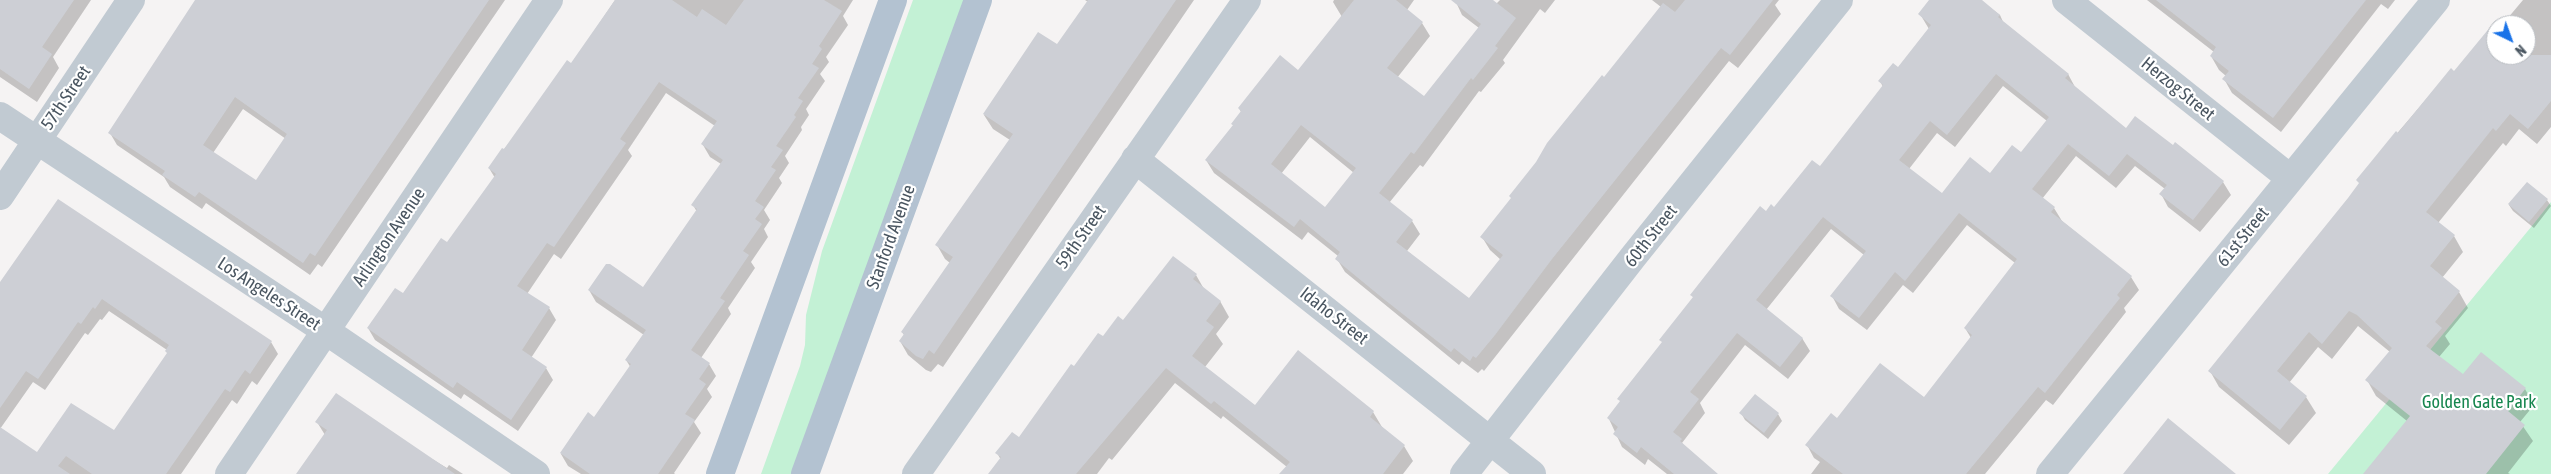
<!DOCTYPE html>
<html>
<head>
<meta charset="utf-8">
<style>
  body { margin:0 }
  #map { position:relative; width:2551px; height:474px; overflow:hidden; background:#f5f3f3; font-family:"Asap Condensed",sans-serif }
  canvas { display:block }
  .north { position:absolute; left:2486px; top:15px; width:50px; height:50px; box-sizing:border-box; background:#fff; border:1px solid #b7bbc0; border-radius:50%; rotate:138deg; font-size:14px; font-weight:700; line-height:20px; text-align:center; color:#4a5661 }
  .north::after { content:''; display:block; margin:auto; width:18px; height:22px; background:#1a73e8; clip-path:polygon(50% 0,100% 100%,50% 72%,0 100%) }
</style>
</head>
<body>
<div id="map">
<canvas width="2551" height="474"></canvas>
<div class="north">N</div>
</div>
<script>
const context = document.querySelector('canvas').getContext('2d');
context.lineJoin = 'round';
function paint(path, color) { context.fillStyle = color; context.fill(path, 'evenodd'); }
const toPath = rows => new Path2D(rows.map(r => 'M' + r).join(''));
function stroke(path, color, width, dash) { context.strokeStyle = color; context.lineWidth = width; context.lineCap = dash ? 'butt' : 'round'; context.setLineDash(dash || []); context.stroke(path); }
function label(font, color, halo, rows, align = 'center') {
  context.font = font + ' "Asap Condensed",sans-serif'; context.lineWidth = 4.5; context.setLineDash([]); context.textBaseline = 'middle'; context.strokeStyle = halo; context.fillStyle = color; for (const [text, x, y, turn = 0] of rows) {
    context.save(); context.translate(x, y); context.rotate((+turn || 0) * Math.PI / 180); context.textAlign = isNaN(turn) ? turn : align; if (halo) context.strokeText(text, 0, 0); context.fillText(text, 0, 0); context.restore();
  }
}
const green = toPath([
  [913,0,965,0,791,474,761,474,800,366,805,345,806,315,822,251],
  [2551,202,2551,474,2328,474,2536,221]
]);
const shadow = toPath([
  [0,0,91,0,53,57,59,68,37,102,0,77],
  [197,0,505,0,322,267,318,264,310,275,206,203,202,209,170,187,164,177,117,145,110,133],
  [243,109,286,139,256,182,213,153],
  [615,0,853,0,843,16,848,25,826,57,829,62,820,74,825,81,806,109,809,115,801,127,802,130,785,156,789,163,779,178,782,183,764,210,770,220,764,229,768,237,751,262,755,268,728,308,731,314,701,358,709,364,716,376,707,389,712,397,694,422,701,433,674,473,675,474,581,474,568,466,561,454,595,418,631,368,626,360,644,335,596,302,589,290,643,289,697,212,693,205,721,164,710,157,703,145,715,126,666,93,628,150,632,156,561,259,554,254,527,294,549,308,556,320,531,358,546,368,553,380,518,431,464,394,461,399,375,340,368,328,403,295,447,244,495,178,489,168,572,64],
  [1085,0,1194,0,943,367,938,364,931,372,926,370,908,355,900,341,904,335,902,332,950,263,945,259,937,245,1010,140,993,129,984,115,1058,46,1088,2],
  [1334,0,1414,0,1407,10,1422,23,1430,36,1397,78,1424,98,1479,28,1462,15,1455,0,1491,0,1496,4,1500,0,1555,0,1545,13,1540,9,1503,60,1505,63,1481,92,1479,91,1423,167,1420,165,1389,203,1412,221,1420,234,1407,251,1469,300,1501,260,1490,250,1482,237,1661,7,1652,0,1779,0,1775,5,1781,14,1738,68,1729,61,1484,371,1482,369,1478,373,1462,361,1459,365,1345,272,1337,259,1338,256,1308,232,1302,240,1214,173,1206,160,1234,126,1232,124,1241,112,1239,108,1298,71,1342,17,1333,2],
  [1310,137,1354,173,1325,209,1281,174],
  [1931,0,1980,0,2000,15,2004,24,2068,74,2075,87,2126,129,2223,182,2231,195,2200,232,2168,207,2161,194,2165,189,2135,166,2116,188,2076,156,2042,199,2054,208,2062,221,2131,277,2139,290,2124,308,2126,312,2053,405,2046,400,1985,474,1811,474,1820,462,1814,458,1807,445,1837,420,1924,399,1971,338,1965,328,2015,263,1967,225,1913,293,1903,285,1867,330,1839,309,1832,296,1864,255,1831,229,1766,310,1802,338,1810,351,1788,379,1745,345,1700,403,1705,413,1682,443,1686,448,1716,474,1667,474,1648,459,1645,465,1622,447,1609,419,1694,299,1692,295,1766,213,1774,209,1820,168,1883,87,1880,81,1898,68,1929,29,1920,14],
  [2003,86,2047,121,2022,154,1991,175,1942,194,1909,169,1937,133,1955,147],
  [2147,0,2395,0,2388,9,2381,4,2281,132,2232,93,2224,79,2226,76,2219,70,2211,56,2214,52],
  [2523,0,2551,0,2551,127,2537,144,2519,129,2506,146,2503,143,2438,223,2454,236,2463,252,2442,278,2459,292,2468,308,2445,336,2450,344,2439,357,2463,376,2525,389,2534,405,2520,422,2533,441,2508,473,2510,474,2369,474,2407,421,2376,396,2367,380,2390,352,2358,326,2332,359,2318,347,2289,383,2306,397,2316,413,2289,445,2219,387,2210,371,2360,184,2371,164,2451,70,2454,73,2496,32,2496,55,2526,55,2526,25,2502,25],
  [58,200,271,342,278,354,257,385,252,381,237,404,232,400,181,474,0,474,0,287],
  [109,311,167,350,168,354,114,432,37,453,0,429,33,382,45,390,85,333,88,335,100,319,102,320],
  [2547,200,2551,206,2534,228,2513,211,2509,205],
  [1196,275,1204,289,1220,301,1229,317,1216,334,1223,344,1205,367,1255,406,1373,412,1382,427,1404,446,1413,461,1403,474,1286,474,1287,467,1223,416,1221,419,1175,383,1112,460,1109,458,1097,474,990,474,1001,460,997,453,1019,439,1074,368,1103,338,1124,322],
  [1755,396,1778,414,1782,421,1768,439,1745,420,1741,413],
  [317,422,419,451,447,468,449,465,463,474,299,474,325,435]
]);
const building = toPath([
  [0,0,74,0,42,47,52,54,29,89,0,69],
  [195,0,489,0,315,256,310,253,303,263,199,192,195,197,162,175,165,171,108,133],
  [235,97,287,134,256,180,203,145],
  [615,0,672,0,697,17,702,9,726,25,744,0,824,0,842,11,819,46,822,49,812,64,819,68,798,98,803,101,794,115,796,117,776,146,783,150,771,167,776,170,755,201,764,207,755,219,762,224,743,251,749,255,720,298,725,301,691,350,710,363,699,379,706,384,685,414,695,420,658,474,590,474,560,453,588,412,594,417,631,364,625,360,646,330,588,290,606,264,610,264,643,287,697,209,691,205,723,160,701,144,717,121,659,82,620,139,626,143,554,247,547,243,517,286,550,307,522,350,547,367,511,420,457,382,453,388,367,328,395,288,403,293,441,238,447,242,496,174,488,168,502,148,504,149,567,60,571,63],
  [1088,0,1176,0,934,354,929,350,923,359,916,356,899,341,904,334,901,332,953,257,935,245,1013,134,983,114,1038,32,1057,44],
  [1354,0,1396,0,1423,22,1387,68,1424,96,1481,24,1451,0,1493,0,1516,18,1495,46,1498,48,1473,80,1471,78,1414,154,1411,152,1379,193,1413,220,1396,242,1469,298,1503,255,1480,237,1511,198,1509,196,1536,162,1547,143,1602,75,1604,77,1663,3,1675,12,1685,0,1773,0,1730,55,1721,48,1552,259,1495,335,1476,358,1473,356,1470,361,1454,348,1451,352,1385,300,1335,259,1340,252,1300,219,1294,227,1205,160,1233,125,1231,124,1241,111,1238,108,1280,55,1298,70],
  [1301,125,1356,168,1325,207,1271,164],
  [1929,0,1982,0,2000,15,1998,17,2069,74,2065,78,2126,128,2135,116,2173,145,2175,142,2224,181,2193,220,2159,194,2167,185,2127,154,2109,176,2068,144,2032,189,2055,207,2051,212,2132,276,2117,295,2120,298,2045,393,2038,387,1966,474,1843,474,1805,445,1831,413,1837,418,1880,363,1924,397,1972,335,1964,328,2017,259,1959,213,1905,281,1895,272,1859,318,1830,296,1866,251,1823,217,1756,300,1803,338,1780,367,1737,333,1690,392,1699,399,1673,432,1682,439,1680,441,1718,474,1674,474,1641,447,1637,453,1613,434,1618,427,1607,418,1620,401,1617,399,1662,342,1659,340,1693,297,1690,295,1760,206,1766,211,1771,204,1774,207,1812,160,1820,166,1883,85,1878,81,1893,63,1898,67,1931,25,1918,14],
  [1996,74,2049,117,2021,152,2012,145,1990,173,1970,157,1942,193,1899,160,1930,121,1947,135],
  [2156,0,2366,0,2273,118,2222,79,2229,71,2210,56,2216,47],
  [2496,20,2496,55,2551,55,2551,101,2528,129,2510,114,2496,131,2493,128,2426,212,2455,235,2430,266,2460,291,2435,322,2442,328,2426,346,2463,374,2481,352,2526,388,2508,411,2525,425,2486,474,2363,474,2410,416,2365,380,2392,348,2357,315,2349,311,2322,344,2309,332,2277,371,2307,396,2280,430,2208,371,2348,198,2359,183,2356,180,2370,163,2396,131,2398,133,2451,68,2454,71],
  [2527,182,2548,199,2529,222,2508,204],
  [58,199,272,341,250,374,245,370,230,392,225,389,166,474,92,474,66,456,58,466,70,474,0,474,0,427,37,452,71,403,114,430,167,353,165,351,169,345,102,299,95,309,93,307,81,324,78,322,38,379,26,371,0,408,0,282],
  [1173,256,1197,274,1193,279,1221,301,1206,321,1214,327,1192,356,1255,405,1298,350,1374,411,1370,417,1405,445,1383,474,1279,474,1290,462,1214,401,1211,404,1166,368,1076,474,988,474,1001,457,995,453,1012,432,1019,437,1071,364,1074,366,1098,333,1103,336,1118,316,1123,320],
  [336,393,455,474,296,474,327,430,315,422],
  [1755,394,1779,413,1764,433,1739,413],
  [2168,418,2236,474,2123,474]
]);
const minor = toPath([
  [2066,0,2290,178],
  [0,116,326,331,536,474],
  [1135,159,1532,474],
  [0,196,131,0],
  [229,474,549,0],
  [916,474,1247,0],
  [1464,474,1633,257,1839,0],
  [2050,474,2436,0]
]);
const major = toPath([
  [720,474,893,0],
  [805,474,978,0]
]);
const streetNames = [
  ["Herzog Street",2178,89,39],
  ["57th Street",66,98,-56],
  ["60th Street",1651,236,-52],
  ["Arlington Avenue",389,237,-56],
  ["Stanford Avenue",891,237,-70],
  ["59th Street",1081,237,-55],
  ["61st Street",2243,237,-51],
  ["Los Angeles Street",269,294,33],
  ["Idaho Street",1334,316,38]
];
const parkNames = [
  ["Golden Gate Park",2479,402]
];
paint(green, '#c3f1d5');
paint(shadow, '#0003');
paint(building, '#cdcfd5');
stroke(minor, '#c1cad2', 28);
stroke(major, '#b3c2d1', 28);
label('18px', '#4a5661', '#fff', streetNames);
label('18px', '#17864f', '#fff', parkNames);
</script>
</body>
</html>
